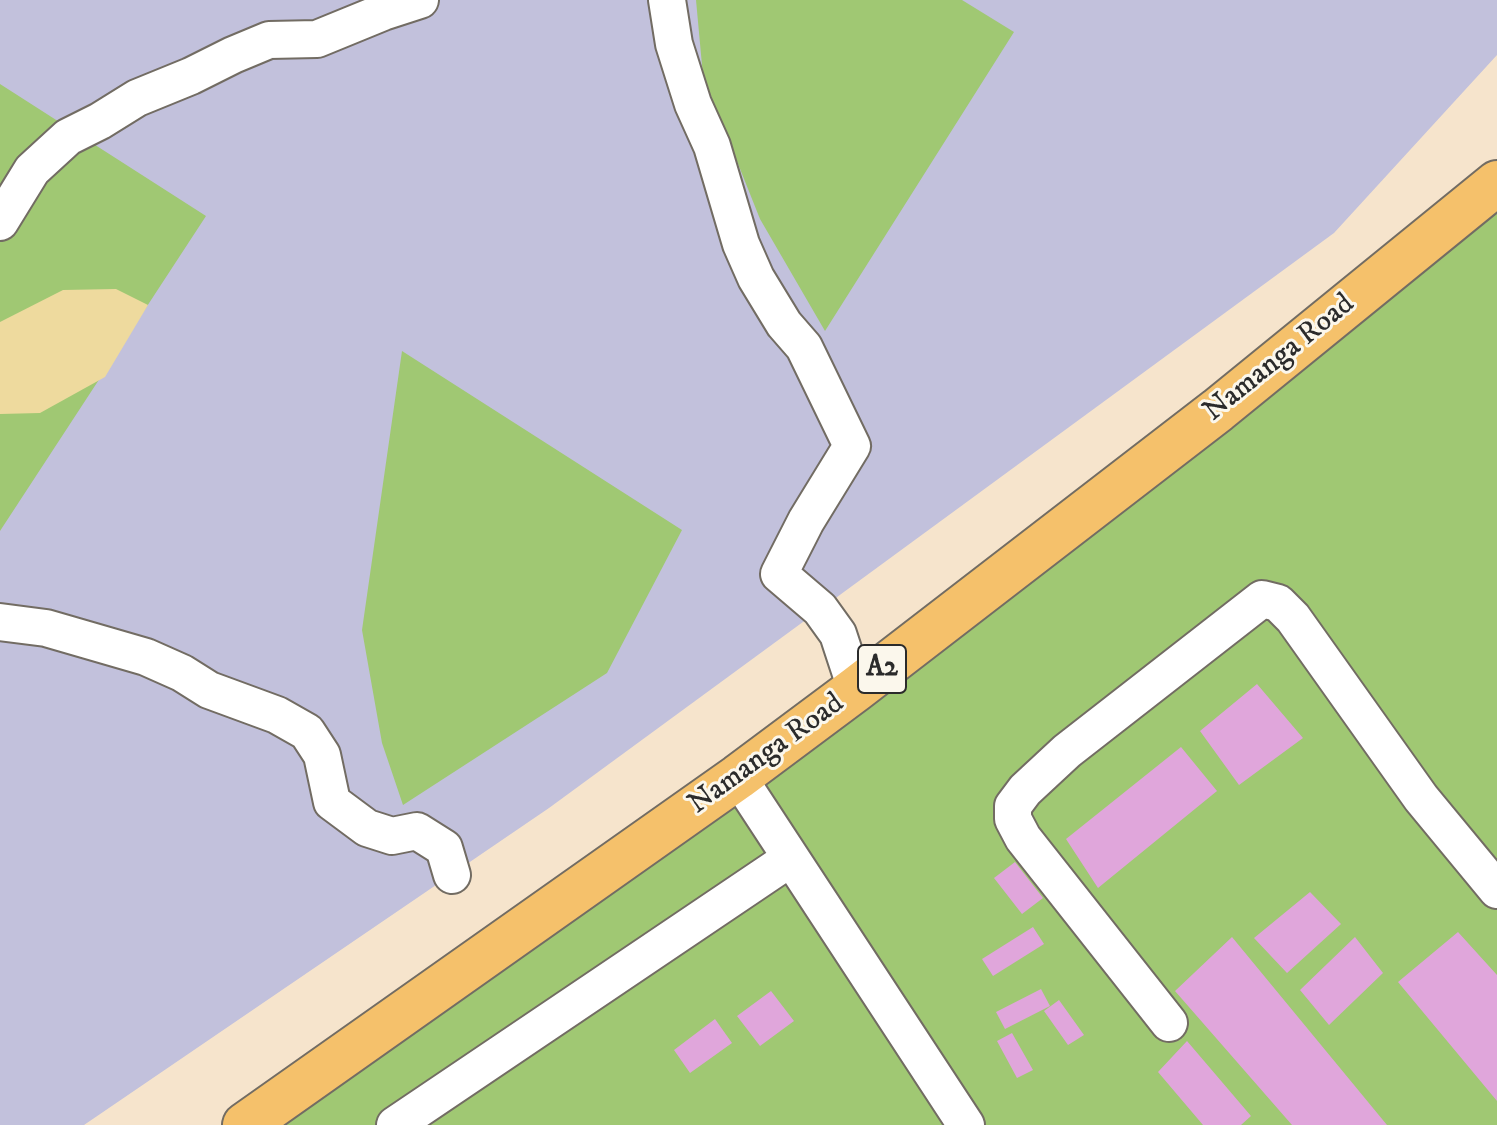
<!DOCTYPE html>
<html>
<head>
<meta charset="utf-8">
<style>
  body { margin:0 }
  canvas { display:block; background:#f6e4cc }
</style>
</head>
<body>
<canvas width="1497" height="1125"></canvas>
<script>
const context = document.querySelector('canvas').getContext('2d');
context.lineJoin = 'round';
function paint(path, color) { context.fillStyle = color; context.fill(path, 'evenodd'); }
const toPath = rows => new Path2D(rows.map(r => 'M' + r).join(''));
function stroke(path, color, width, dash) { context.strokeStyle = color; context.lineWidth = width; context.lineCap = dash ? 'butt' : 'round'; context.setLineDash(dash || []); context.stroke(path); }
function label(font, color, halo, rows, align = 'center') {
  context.font = font + ' "IM FELL DW Pica",serif'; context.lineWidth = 6; context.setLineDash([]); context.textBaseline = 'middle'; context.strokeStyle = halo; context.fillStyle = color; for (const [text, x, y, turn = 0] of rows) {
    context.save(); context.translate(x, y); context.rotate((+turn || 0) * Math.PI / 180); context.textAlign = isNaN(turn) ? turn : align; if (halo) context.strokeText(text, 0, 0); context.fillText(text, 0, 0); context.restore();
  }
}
const industrial = toPath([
  [0,0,1497,0,1497,55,1334,233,549,808,84,1125,0,1125]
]);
const green = toPath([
  [696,0,962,0,1014,32,825,331,760,219,703,76],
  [0,84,206,216,0,531],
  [1497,183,1497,1125,254,1125],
  [402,351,682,530,607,673,403,805,382,743,362,630]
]);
const sand = toPath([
  [116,289,148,305,105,377,40,413,0,414,0,322,63,290]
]);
const building = toPath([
  [1257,684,1303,738,1239,785,1200,731],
  [1181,747,1217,791,1098,888,1066,839],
  [1015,862,1043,898,1022,914,994,878],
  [1310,892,1341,924,1287,973,1254,938],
  [1033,927,1044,944,993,976,982,959],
  [1458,932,1497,975,1497,1101,1398,982],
  [1232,937,1387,1125,1292,1125,1175,991],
  [1355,937,1383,973,1329,1025,1300,990],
  [1041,989,1050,1006,1005,1029,996,1012],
  [771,991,794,1021,760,1046,737,1016],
  [1059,1000,1084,1035,1068,1045,1044,1011],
  [715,1019,732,1043,690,1073,674,1050],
  [1012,1033,1033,1070,1017,1078,997,1041],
  [1187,1041,1251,1116,1241,1125,1203,1125,1158,1072]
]);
const minor = toPath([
  [667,0,674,44,693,104,712,146,741,244,756,278,784,324,804,347,852,446,806,521,779,574,820,609,838,634,856,689],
  [0,222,32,170,68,137,100,121,137,98,191,76,233,55,269,40,317,39,383,12,420,0],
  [0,622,46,628,146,657,182,673,209,690,277,715,307,732,322,755,332,802,367,828,392,836,417,831,444,848,452,875],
  [738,777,966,1125],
  [1169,1023,1023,838,1013,819,1013,806,1025,790,1067,751,1262,599,1278,603,1293,618,1421,798,1497,890],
  [395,1125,791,858]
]);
const highway = toPath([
  [245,1125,738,777,856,689,1218,410,1497,183]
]);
const shields = [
  [882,669,48]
];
const shieldNames = [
  ["A2",882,669]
];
const streetNames = [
  ["Namanga Road",1280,359,-39],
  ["Namanga Road",767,755,-36]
];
paint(industrial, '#c2c1dc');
paint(green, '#a0c873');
paint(sand, '#eeda9e');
paint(building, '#e0a6db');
stroke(minor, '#726c63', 40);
stroke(highway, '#726c63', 48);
stroke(minor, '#fff', 36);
stroke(highway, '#f5c16b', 44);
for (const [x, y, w] of shields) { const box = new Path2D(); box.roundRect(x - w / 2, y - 24, w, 48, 6); context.fillStyle = '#fbf7ec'; context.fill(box); stroke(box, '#2b2b2b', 2); }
label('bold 28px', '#2b2b2b', null, shieldNames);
label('30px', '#2b2b2b', '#fbf7ec', streetNames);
</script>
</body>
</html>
